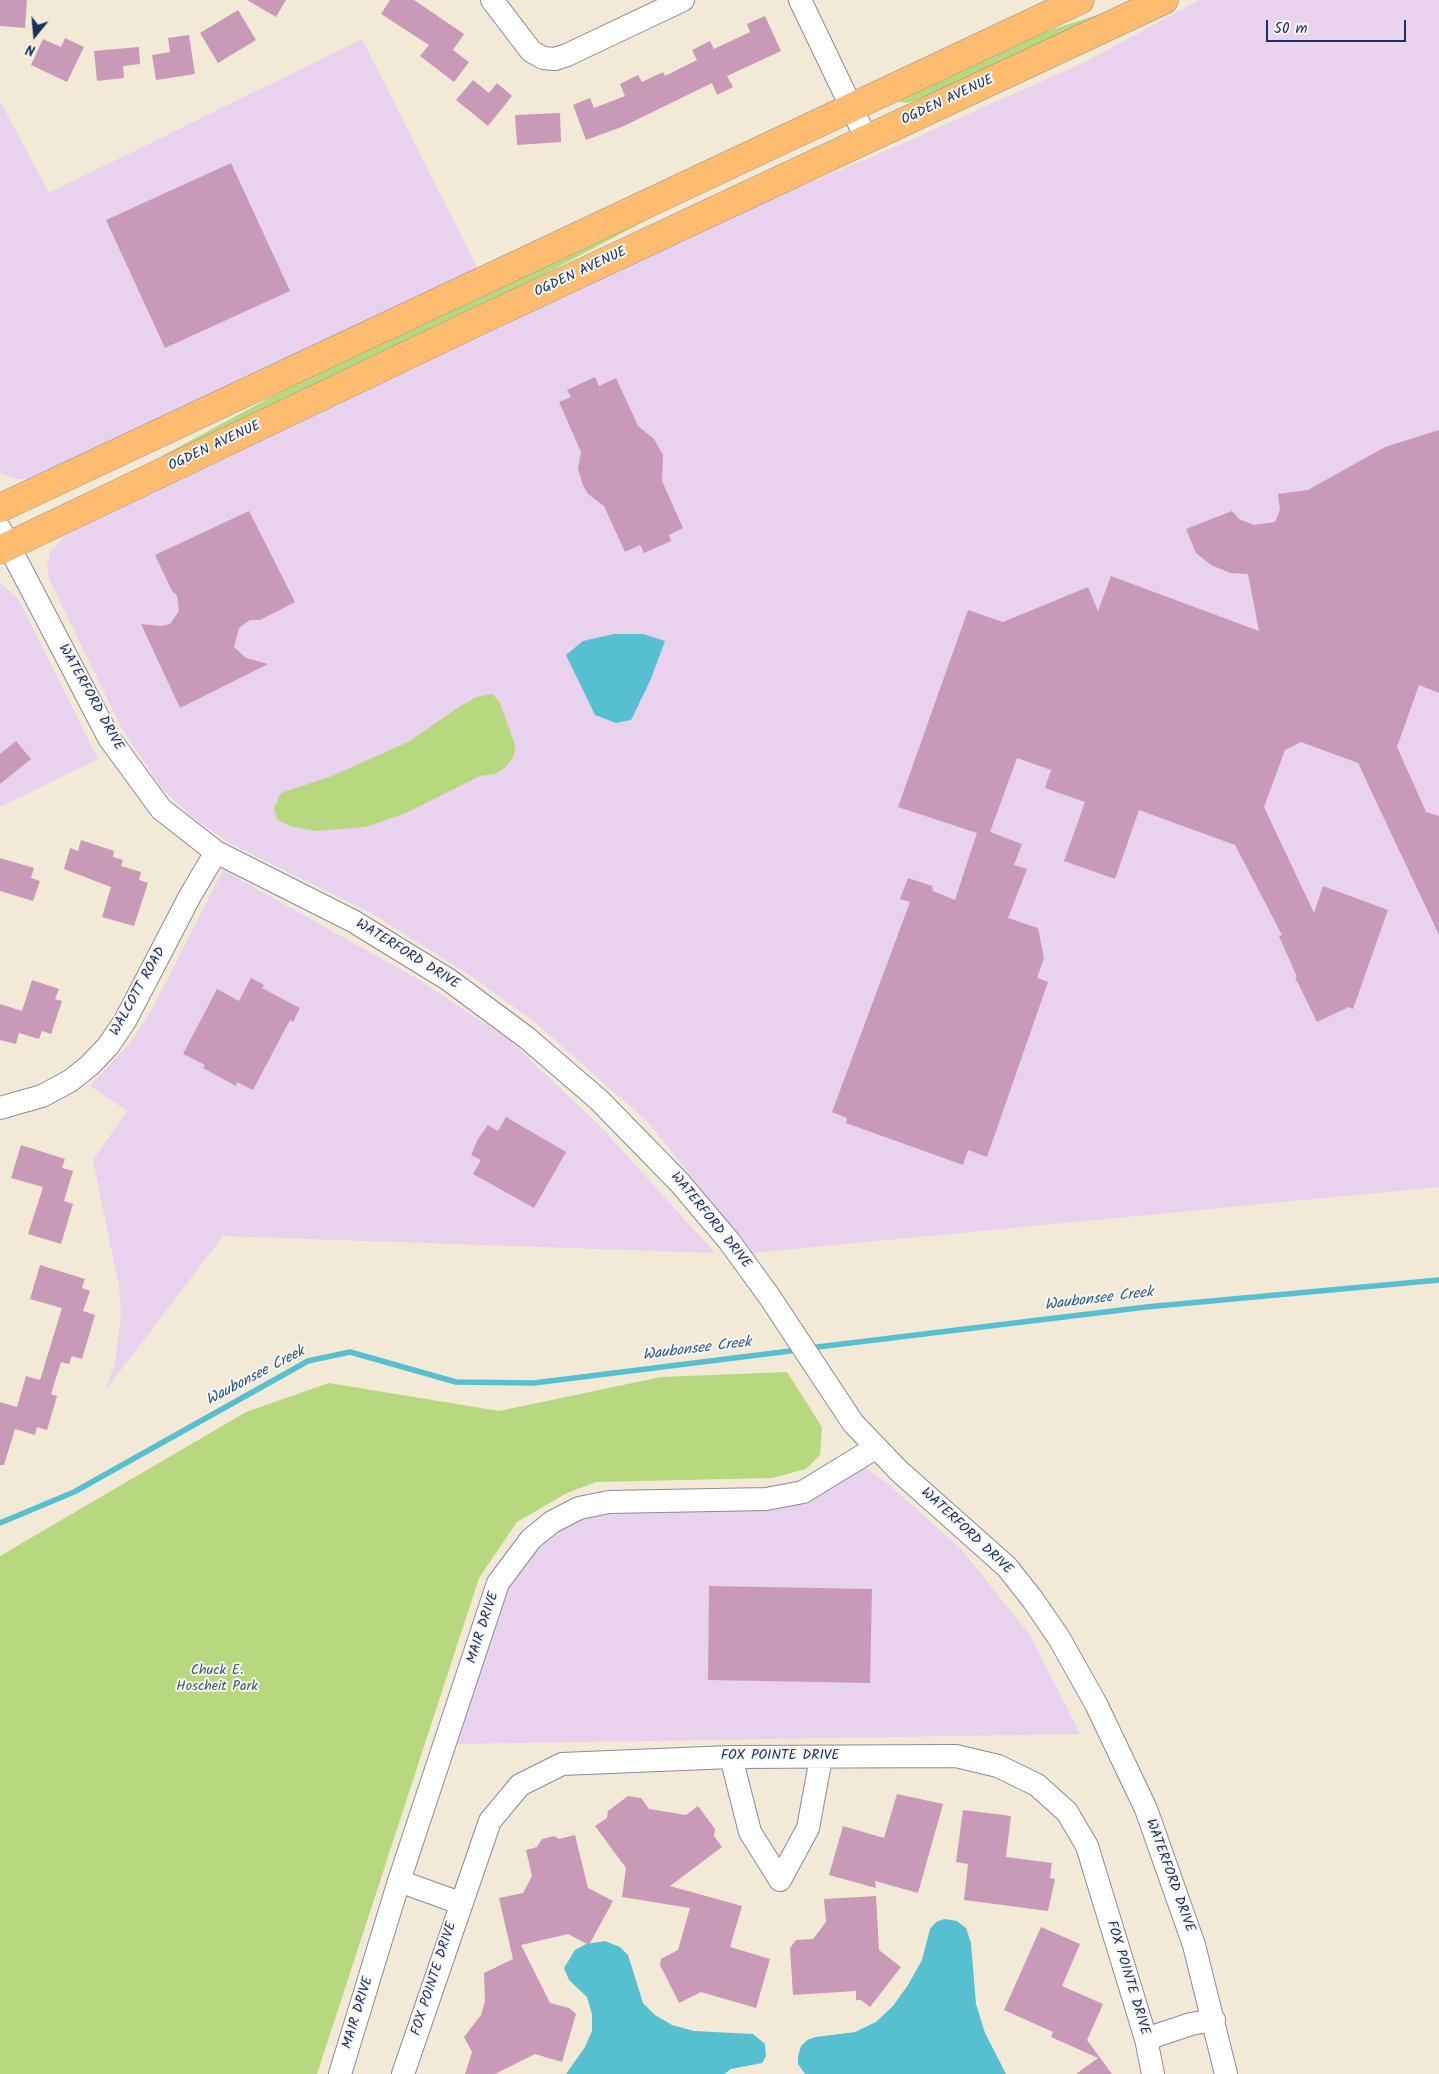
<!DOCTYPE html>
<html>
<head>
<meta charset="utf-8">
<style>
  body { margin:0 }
  #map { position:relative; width:1439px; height:2074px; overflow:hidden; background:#f3e9d7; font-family:Kalam,sans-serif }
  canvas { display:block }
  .north { position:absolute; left:10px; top:10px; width:50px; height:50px; -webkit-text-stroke:4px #f6f6f2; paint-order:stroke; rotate:197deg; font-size:14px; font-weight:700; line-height:20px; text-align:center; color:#1b2f5e }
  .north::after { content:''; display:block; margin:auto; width:18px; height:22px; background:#1b2f5e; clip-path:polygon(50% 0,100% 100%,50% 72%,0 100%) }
  .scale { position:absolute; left:1266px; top:20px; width:140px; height:22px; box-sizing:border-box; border:2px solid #1b2f5e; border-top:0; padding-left:6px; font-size:15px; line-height:18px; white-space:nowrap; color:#1b2f5e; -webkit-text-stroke:4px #f6f6f2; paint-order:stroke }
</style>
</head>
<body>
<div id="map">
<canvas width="1439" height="2074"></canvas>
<div class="north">N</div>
<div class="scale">50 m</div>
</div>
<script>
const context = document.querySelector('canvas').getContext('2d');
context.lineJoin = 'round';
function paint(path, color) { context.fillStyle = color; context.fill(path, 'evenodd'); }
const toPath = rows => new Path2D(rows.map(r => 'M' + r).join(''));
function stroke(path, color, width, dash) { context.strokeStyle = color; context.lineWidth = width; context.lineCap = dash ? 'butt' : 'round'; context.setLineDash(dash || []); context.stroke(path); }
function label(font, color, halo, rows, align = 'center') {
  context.font = font + ' Kalam,sans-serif'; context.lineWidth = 4; context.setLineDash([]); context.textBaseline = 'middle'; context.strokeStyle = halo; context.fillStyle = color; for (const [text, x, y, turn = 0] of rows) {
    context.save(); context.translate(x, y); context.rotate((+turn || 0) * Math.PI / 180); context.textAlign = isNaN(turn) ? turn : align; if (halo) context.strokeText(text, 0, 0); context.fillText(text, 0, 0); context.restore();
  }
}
const built = toPath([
  [1199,0,1439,0,1439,1187,752,1253,649,1123,536,1023,471,976,373,914,227,842,194,818,163,790,122,729,49,579,47,567,50,553,65,536,107,511,762,202,874,156,1085,62],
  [362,39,478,269,36,479,18,479,3,475,0,472,0,101,49,193],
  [0,583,19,600,98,759,0,807],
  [223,870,416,978,509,1040,600,1126,715,1253,223,1236,105,1391,115,1363,121,1315,119,1287,93,1160,127,1111,90,1086,130,1043,151,1011],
  [856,1461,887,1483,960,1548,1030,1635,1080,1734,457,1744,479,1655,501,1595,534,1546,599,1504,726,1508]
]);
const green = toPath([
  [1100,14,1102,17,933,94,907,103,897,101,1035,35],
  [656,211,658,214,473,312,164,459,162,456,321,370],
  [492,694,499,701,515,745,514,756,506,767,495,774,480,776,406,813,365,827,317,831,293,827,277,820,274,808,281,793,332,776,408,742,459,707,477,697],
  [787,1372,822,1427,820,1455,806,1469,772,1478,596,1482,567,1493,517,1522,479,1578,317,2074,0,2074,0,1556,246,1412,329,1383,499,1411,661,1377]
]);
const water = toPath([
  [614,634,643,634,665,641,650,681,631,720,616,723,595,715,566,655,583,641],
  [944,1919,957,1921,966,1928,971,1943,976,2004,985,2033,1006,2074,805,2074,798,2064,798,2056,801,2046,807,2040,816,2037,855,2032,876,2022,893,2006,908,1985,922,1960,930,1929,936,1922],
  [605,1941,620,1947,628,1955,643,2003,655,2015,672,2025,694,2031,753,2034,765,2044,766,2056,762,2063,731,2069,724,2074,566,2074,585,2047,592,2031,592,2014,587,1997,569,1980,564,1968,575,1950,586,1944]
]);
const stream = toPath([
  [809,1348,1146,1307,1439,1280],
  [0,1523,74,1492,308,1361,350,1352,456,1382,534,1383,798,1350]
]);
const building = toPath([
  [0,0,27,0,25,28,0,26],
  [247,0,286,0,276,17],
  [390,0,414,0,464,34,453,50,469,62,454,82,420,56,429,45,381,14],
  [238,10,256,40,218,63,200,33],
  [765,16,781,51,727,76,733,87,717,95,712,83,624,126,586,140,573,105,590,98,594,108,625,96,620,84,638,75,642,82,663,72,665,76,697,60,692,50,710,41,714,49,750,32,747,24],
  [189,35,195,74,156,80,152,55,170,52,168,38],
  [65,38,84,47,67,82,31,65,43,39,61,47],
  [139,47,140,64,123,66,124,78,97,81,94,51],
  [473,80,489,93,497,83,512,96,488,126,456,100],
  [560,113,561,142,517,145,515,115],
  [231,163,290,291,165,348,106,220],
  [595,377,599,386,616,378,638,426,654,439,663,455,662,481,683,528,669,535,671,541,644,553,640,545,625,552,604,506,588,494,583,485,578,469,581,452,559,402,571,397,567,390],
  [1439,430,1439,693,1419,685,1397,747,1426,812,1439,816,1439,935,1358,763,1301,742,1285,750,1264,807,1314,913,1323,886,1388,910,1353,1009,1349,1007,1317,1022,1295,977,1297,977,1279,936,1282,935,1235,845,1139,810,1115,879,1064,861,1085,802,1045,788,1051,770,1017,758,990,832,1022,844,1014,865,1027,869,1008,918,1038,928,1044,958,1037,978,1048,982,987,1157,968,1150,963,1165,846,1123,847,1118,832,1112,910,902,900,899,908,878,932,886,933,891,955,900,977,833,898,807,968,610,1003,622,1088,587,1098,611,1111,576,1259,631,1248,574,1230,573,1211,565,1196,553,1186,529,1232,511,1239,519,1254,525,1275,522,1280,510,1278,494,1308,490,1385,447],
  [249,511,295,602,260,620,250,620,239,628,234,647,246,658,268,664,180,708,141,624,161,626,170,624,179,611,177,595,172,591,155,555],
  [16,741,31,759,0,784,0,754],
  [81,840,114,851,113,857,123,860,121,866,141,872,139,880,148,883,134,926,102,917,111,887,64,869,70,848,78,851],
  [0,858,34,868,31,878,40,881,33,901,0,891],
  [251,978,264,985,262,988,300,1008,293,1022,290,1020,253,1090,237,1082,236,1086,203,1068,205,1065,183,1054,217,989,239,1001],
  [32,980,59,989,55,999,62,1001,51,1034,42,1031,39,1039,19,1033,16,1044,0,1040,0,1004,22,1011],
  [506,1117,566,1152,534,1208,473,1174,481,1160,471,1155,478,1139,488,1125,498,1131],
  [21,1145,65,1159,62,1168,73,1171,64,1201,73,1204,61,1244,28,1234,43,1187,11,1178],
  [40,1265,85,1279,82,1288,90,1291,83,1311,95,1315,82,1359,72,1356,69,1364,61,1362,51,1394,57,1396,47,1430,37,1427,35,1435,15,1429,4,1465,0,1465,0,1402,17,1407,26,1376,40,1380,62,1308,30,1299],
  [709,1586,872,1589,870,1683,708,1680],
  [897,1794,943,1804,918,1893,875,1881,876,1888,829,1875,843,1826,884,1838],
  [628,1796,641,1798,649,1809,686,1815,698,1806,715,1829,714,1836,722,1847,670,1886,742,1906,730,1947,770,1959,756,2008,701,1992,679,2003,660,1965,661,1959,678,1950,690,1908,622,1897,626,1868,595,1826,607,1818,608,1811],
  [963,1810,1011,1816,1006,1857,1052,1863,1050,1878,1055,1879,1048,1911,964,1900,968,1864,956,1862],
  [575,1835,588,1888,613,1901,589,1945,568,1934,521,1945,550,2003,569,2008,576,2014,562,2062,535,2054,495,2074,465,2074,472,2052,464,2037,481,2015,485,2001,484,1973,513,1959,499,1898,523,1893,532,1876,526,1850,537,1847,542,1839,554,1836,559,1839],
  [876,1896,879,1950,901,1967,870,2007,861,2000,856,2000,856,1991,793,1995,790,1948,796,1940,813,1939,826,1922,824,1899],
  [1041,1927,1080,1944,1062,1986,1103,2004,1087,2040,1112,2074,1076,2074,1098,2058,1051,2037,1053,2032,1004,2010]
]);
const minor = toPath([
  [492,0,531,51,543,58,555,59,567,55,683,0],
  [800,0,867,140],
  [0,529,109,738,161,809,216,852,353,921,449,980,527,1038,599,1100,680,1183,729,1241,769,1296,853,1423,899,1471,1007,1567,1033,1600,1059,1638,1096,1704,1146,1809,1194,1945,1226,2074],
  [0,1108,42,1096,70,1081,90,1065,108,1046,125,1021,190,896,216,852],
  [731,1757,750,1832,780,1880,808,1828,821,1758],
  [399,1881,460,1903],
  [1146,2039,1191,2024,1214,2020],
  [340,2074,399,1881,498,1583,531,1539,552,1522,579,1508,609,1502,766,1499,803,1492,875,1448],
  [403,2074,490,1821,520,1785,562,1764,731,1757,956,1756,998,1766,1037,1785,1067,1812,1087,1846,1146,2039,1153,2074]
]);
const major = toPath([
  [0,508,1080,0],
  [0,550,483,319,1164,0]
]);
const streetNames = [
  ["OGDEN AVENUE",948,101,-25],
  ["OGDEN AVENUE",581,273,-25],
  ["OGDEN AVENUE",215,447,-25],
  ["WATERFORD DRIVE",90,698,61],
  ["WATERFORD DRIVE",407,955,32],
  ["WALCOTT ROAD",139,992,-61],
  ["WATERFORD DRIVE",710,1221,51],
  ["WATERFORD DRIVE",966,1532,43],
  ["MAIR DRIVE",484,1628,-72],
  ["FOX POINTE DRIVE",780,1757],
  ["WATERFORD DRIVE",1169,1876,70],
  ["FOX POINTE DRIVE",1127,1978,73],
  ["FOX POINTE DRIVE",435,1979,-72],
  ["MAIR DRIVE",359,2013,-73]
];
const parkNames = [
  ["Chuck E.",217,1672],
  ["Hoscheit Park",217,1688]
];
const waterNames = [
  ["Waubonsee Creek",1099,1300,-7],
  ["Waubonsee Creek",697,1350,-7],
  ["Waubonsee Creek",256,1377,-28]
];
paint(built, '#e8d2ee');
paint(green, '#b8d87f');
paint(water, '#56c0d1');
stroke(stream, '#56c0d1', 5.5);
paint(building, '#c99ab8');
stroke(minor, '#878c9a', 24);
stroke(major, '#878c9a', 29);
stroke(minor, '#fff', 22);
stroke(major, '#fdbc70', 28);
label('14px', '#1b2f5e', '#f6f6f2', streetNames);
label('14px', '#425966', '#f6f6f2', parkNames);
label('italic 15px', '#2d5a80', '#f6f6f2', waterNames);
</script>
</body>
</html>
